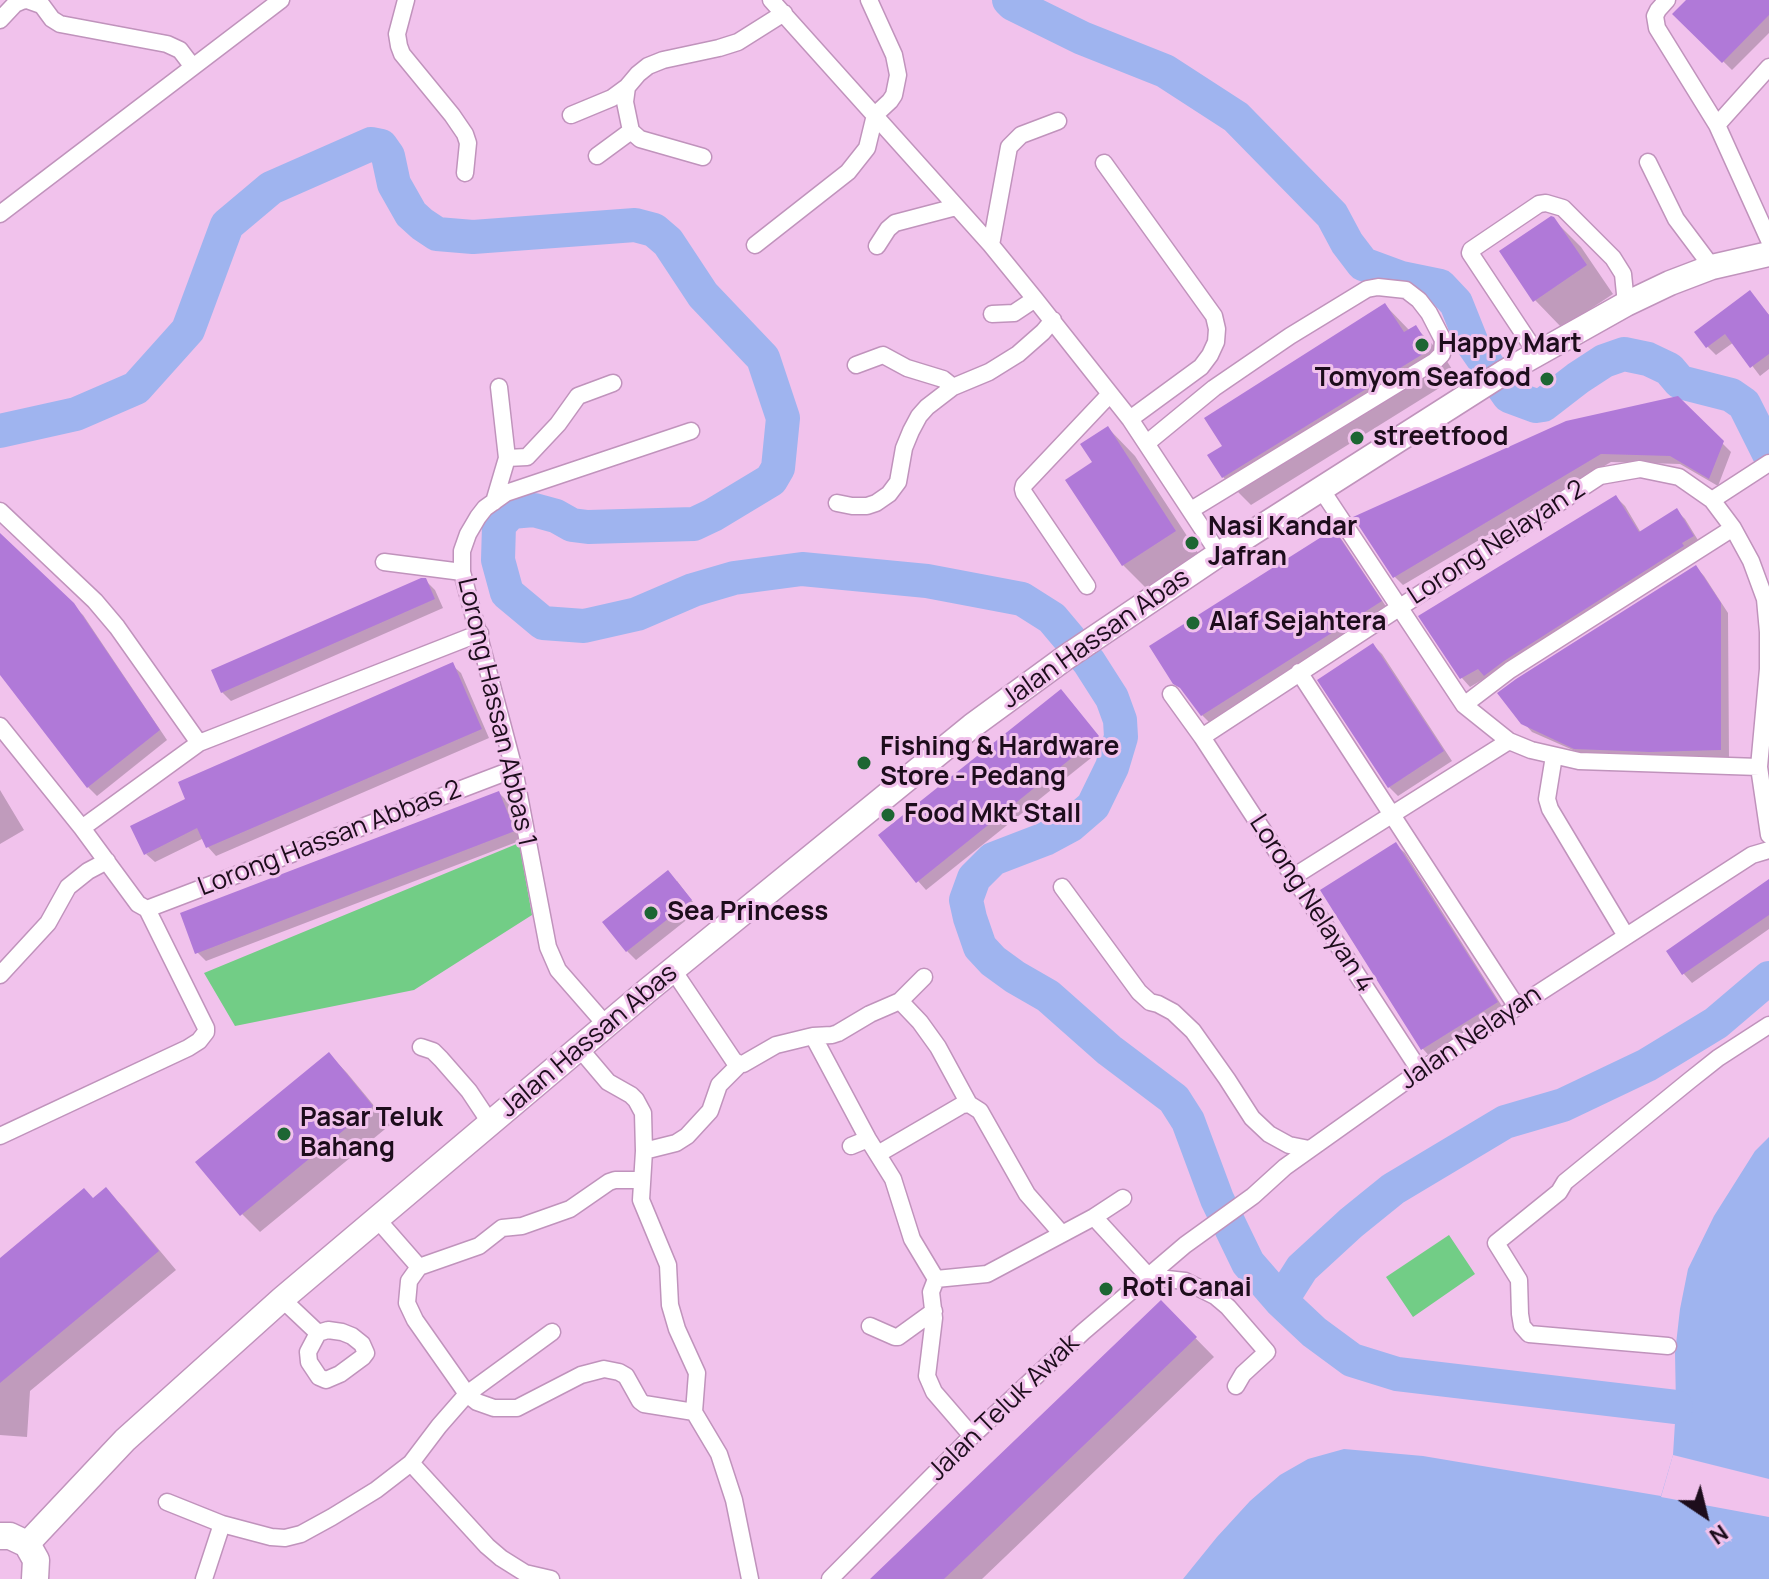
<!DOCTYPE html>
<html>
<head>
<meta charset="utf-8">
<style>
  body { margin:0 }
  #map { position:relative; width:1769px; height:1579px; overflow:hidden; background:#f1c2ec; font-family:Manrope,sans-serif }
  canvas { display:block }
  .north { position:absolute; left:1665px; top:1475px; width:80px; height:80px; -webkit-text-stroke:6px #f1c2ec; paint-order:stroke; rotate:145deg; font-size:22px; font-weight:700; line-height:32px; text-align:center; color:#1d0d1c }
  .north::after { content:''; display:block; margin:auto; width:28px; height:36px; background:#1d0d1c; clip-path:polygon(50% 0,100% 100%,50% 72%,0 100%) }
</style>
</head>
<body>
<div id="map">
<canvas width="1769" height="1579"></canvas>
<div class="north">N</div>
</div>
<script>
const context = document.querySelector('canvas').getContext('2d');
context.lineJoin = 'round';
function paint(path, color) { context.fillStyle = color; context.fill(path, 'evenodd'); }
const toPath = rows => new Path2D(rows.map(r => 'M' + r).join(''));
function stroke(path, color, width, dash) { context.strokeStyle = color; context.lineWidth = width; context.lineCap = dash ? 'butt' : 'round'; context.setLineDash(dash || []); context.stroke(path); }
function label(font, color, halo, rows, align = 'center') {
  context.font = font + ' Manrope,sans-serif'; context.lineWidth = 6; context.setLineDash([]); context.textBaseline = 'middle'; context.strokeStyle = halo; context.fillStyle = color; for (const [text, x, y, turn = 0] of rows) {
    context.save(); context.translate(x, y); context.rotate((+turn || 0) * Math.PI / 180); context.textAlign = isNaN(turn) ? turn : align; if (halo) context.strokeText(text, 0, 0); context.fillText(text, 0, 0); context.restore();
  }
}
const green = toPath([
  [519,843,532,915,414,990,235,1026,204,973],
  [1449,1235,1475,1274,1413,1317,1386,1277]
]);
const water = toPath([
  [1769,1137,1769,1579,1183,1579,1217,1537,1250,1501,1280,1475,1308,1459,1344,1449,1423,1456,1661,1496,1673,1455,1676,1406,1675,1353,1680,1309,1688,1269,1714,1216,1755,1151]
]);
const pier = toPath([
  [1673,1455,1769,1479,1769,1517,1661,1497]
]);
const shadow = toPath([
  [1689,0,1769,0,1769,33,1732,70,1675,14],
  [1553,219,1581,247,1613,294,1562,328,1535,300],
  [1750,293,1769,315,1769,369,1760,376,1734,342,1716,355,1707,346],
  [1385,305,1410,331,1415,327,1443,355,1457,377,1251,505,1223,477],
  [1677,398,1731,452,1718,486,1680,464,1611,462,1403,585,1394,576],
  [1108,428,1135,456,1202,559,1151,593,1123,565,1095,463],
  [1616,497,1625,506,1641,533,1677,511,1685,519,1701,545,1494,683,1487,677,1470,687,1462,678,1421,617],
  [1334,531,1342,540,1389,611,1211,724,1202,715],
  [0,535,83,615,167,740,97,796,88,787,0,672],
  [1696,567,1704,576,1728,613,1729,758,1660,760,1591,758,1532,732,1523,722],
  [425,580,435,590,443,608,231,701,222,692],
  [1373,645,1382,654,1452,761,1398,796,1389,787],
  [452,665,461,673,489,738,216,856,208,847,204,838,155,862,146,854],
  [1070,701,1106,746,926,890,918,881],
  [0,790,24,830,0,844],
  [499,793,508,802,522,840,206,961,197,952],
  [1396,845,1405,853,1505,1011,1431,1058,1423,1049],
  [677,881,699,910,636,960,627,951],
  [1769,882,1769,929,1692,983,1684,974,1668,952],
  [329,1054,347,1073,390,1125,260,1232,242,1214],
  [106,1190,124,1208,176,1270,30,1391,27,1437,0,1435,0,1261,94,1200],
  [1161,1303,1214,1357,982,1579,873,1579]
]);
const river = toPath([
  [1009,0,1013,4,1082,38,1165,71,1236,117,1332,215,1347,243,1363,264,1401,278,1440,286,1456,303,1472,343,1509,396,1536,406,1543,405,1578,378,1604,361,1624,354,1648,359,1669,369,1680,382,1731,395,1744,404,1769,454],
  [0,431,76,414,136,388,188,330,227,225,271,188,371,144,381,146,388,156,394,184,411,214,422,224,437,234,473,237,635,225,654,230,668,242,703,295,763,358,783,418,778,468,771,480,713,515,694,524,588,527,572,525,556,516,534,510,511,512,499,525,498,560,507,593,543,623,584,626,637,614,693,590,734,578,802,569,927,581,1022,599,1052,618,1089,662,1112,698,1120,720,1121,737,1112,767,1093,806,1071,825,1045,839,993,859,974,878,966,900,970,918,980,947,993,961,1015,977,1048,996,1109,1050,1174,1099,1188,1121,1217,1199,1248,1263,1281,1301,1314,1332,1352,1360,1397,1374,1676,1407],
  [1281,1301,1302,1268,1351,1223,1393,1189,1505,1122,1563,1105,1647,1065,1716,1023,1769,978]
]);
const building = toPath([
  [1686,0,1769,0,1769,15,1722,63,1672,14],
  [1551,216,1554,217,1587,265,1533,302,1499,251],
  [1750,290,1769,315,1769,354,1750,368,1725,334,1706,348,1694,332],
  [1385,303,1404,332,1416,325,1431,349,1222,478,1207,455,1222,446,1204,418],
  [1678,396,1724,441,1709,479,1670,456,1601,454,1393,578,1353,517,1566,421],
  [1108,426,1176,531,1122,566,1065,480,1092,462,1080,444],
  [1616,495,1639,532,1677,508,1694,536,1682,543,1684,546,1504,661,1484,676,1478,669,1460,679,1418,616],
  [1334,529,1382,601,1201,716,1180,688,1173,684,1149,646],
  [0,533,74,603,160,730,87,788,0,675],
  [1696,565,1721,603,1721,750,1650,752,1574,749,1521,724,1497,693,1516,679],
  [421,578,426,578,435,599,221,693,211,670],
  [1373,643,1444,751,1388,788,1317,680],
  [453,662,482,729,206,848,197,828,144,855,130,826,185,799,178,782],
  [1061,689,1099,736,916,883,878,835],
  [499,791,515,831,195,954,180,913],
  [1396,842,1498,1002,1421,1050,1320,890],
  [668,870,692,900,626,952,602,922],
  [1769,879,1769,915,1682,975,1666,951],
  [329,1052,373,1106,240,1216,195,1162],
  [106,1187,159,1251,0,1383,0,1258,84,1188,93,1198],
  [1161,1300,1197,1337,944,1579,870,1579]
]);
const minor = toPath([
  [38,0,52,19,60,24,167,44,180,50,193,67],
  [406,0,397,34,399,46,402,54,452,115,465,134,468,143,465,173],
  [771,0,991,245,1035,299,1130,419,1219,554],
  [1667,0,1658,10,1655,16,1657,28,1717,125,1769,240],
  [0,20,15,4,22,1,27,0,41,5],
  [571,115,612,98,627,87],
  [1717,125,1769,67],
  [597,156,631,131],
  [703,157,640,139,631,131,625,102,627,87,638,74,648,66,663,60,719,48,738,42,784,13],
  [1648,162,1676,219,1712,267],
  [1104,163,1214,316,1217,329,1216,342,1210,355,1201,367,1130,419],
  [0,214,281,0],
  [755,245,848,172,867,148,875,115,890,101,894,95,898,75,894,55,869,0],
  [991,245,1009,147,1021,135,1058,121],
  [877,246,888,229,895,223,956,207],
  [992,314,1014,313,1035,299],
  [1537,354,1470,253,1471,250,1539,204,1546,203,1563,208,1613,258,1623,274,1626,304],
  [856,365,883,355,907,368,943,379,953,387],
  [1147,443,1214,388,1290,336,1367,289,1378,287,1406,290,1419,300,1429,313,1443,340,1442,354,1435,361,1191,510],
  [507,458,527,457,558,424,578,396,613,383],
  [1321,489,1464,705,1509,741,1531,750,1579,761,1759,767],
  [1712,500,1769,463],
  [494,502,507,458,499,387],
  [837,503,852,506,867,506,876,503,889,494,898,482,904,448,911,431,919,416,927,407,953,387,989,372,1018,354,1043,332,1053,320],
  [0,511,95,601,117,627,199,743],
  [384,562,462,572],
  [1087,586,1024,493,1023,489,1024,485,1110,394],
  [1299,672,1517,1007],
  [1171,694,1202,737,1420,1071],
  [1464,705,1510,670,1733,528],
  [0,726,82,828,138,904,147,909,206,1028,206,1032,199,1041,188,1048,0,1136],
  [1202,737,1600,476,1640,469,1679,477,1712,500,1733,528,1751,561,1765,599,1768,632,1768,669,1759,767,1769,835],
  [1554,756,1547,799,1550,809,1626,936],
  [82,828,199,743,480,633],
  [1293,877,1509,741],
  [1062,887,1139,992,1150,1002,1158,1004,1173,1012,1193,1031,1227,1079,1252,1118,1269,1134,1289,1145,1309,1149],
  [147,909,514,769],
  [673,970,734,1061,740,1064],
  [0,975,48,923,68,887,88,871,107,861],
  [900,1001,920,1022,938,1047,969,1104,980,1111,1027,1194,1062,1234],
  [606,1025,558,970,548,947,514,769,462,572,462,551,468,534,478,517,485,508,506,493,691,431],
  [813,1036,868,1139,893,1179,912,1239,936,1279,931,1292,934,1318,927,1376,934,1392,972,1436],
  [421,1047,433,1051,441,1059,469,1091,491,1124],
  [580,1049,608,1082,631,1095,636,1100,643,1113,644,1151,641,1200,668,1265,670,1305,677,1329,697,1373,694,1412,719,1454,734,1500,750,1579],
  [851,1146,868,1139],
  [644,1151,676,1143,687,1136,710,1111,719,1085,740,1064,743,1064,776,1045,813,1036,832,1035,838,1033,870,1014,900,1001,924,977],
  [878,1154,962,1105,969,1104],
  [1094,1217,1149,1277,1185,1281,1215,1296,1228,1307,1267,1352,1243,1374,1236,1386],
  [377,1219,419,1267,409,1281,407,1303,415,1320,467,1394,477,1402,494,1408,517,1408,581,1375,604,1369,619,1372,626,1376,640,1401,644,1404,694,1412],
  [419,1267,479,1246,502,1228,522,1226,570,1209,609,1182,615,1180,642,1180],
  [936,1279,987,1274,1094,1217,1123,1198],
  [282,1299,318,1333],
  [870,1326,895,1337,898,1337,934,1311],
  [328,1330,342,1332,352,1336,362,1344,366,1353,363,1357,340,1374,326,1380,319,1377,309,1362,308,1352,318,1333,328,1330],
  [1668,1346,1529,1334,1522,1326,1520,1314,1519,1280,1496,1243,1559,1192,1565,1182,1689,1081,1718,1058,1769,1025],
  [411,1463,487,1546,501,1558,525,1573,551,1579],
  [167,1502,222,1524,271,1537,285,1538,301,1534,332,1517,376,1490,411,1463,439,1426,467,1394,552,1332],
  [204,1579,222,1524],
  [830,1579,972,1436,1083,1332,1185,1245,1253,1196,1285,1167,1420,1071,1517,1007,1752,855,1769,850]
]);
const secondary = toPath([
  [27,1544,125,1440,282,1299,648,990,972,726,1065,658,1219,554,1503,373,1626,304,1670,283,1712,267,1769,254]
]);
const primary = toPath([
  [0,1536,10,1536,27,1544,36,1560,35,1579]
]);
const markers = [
  [1422,345,8,"#1d6633"],
  [1547,379,8,"#1d6633"],
  [1357,438,8,"#1d6633"],
  [1192,543,8,"#1d6633"],
  [1193,623,8,"#1d6633"],
  [864,763,8,"#1d6633"],
  [888,815,8,"#1d6633"],
  [651,913,8,"#1d6633"],
  [284,1134,8,"#1d6633"],
  [1106,1289,8,"#1d6633"]
];
const poiNames = [
  ["Happy Mart",1438,345],
  ["Tomyom Seafood",1531,379,"right"],
  ["streetfood",1373,438],
  ["Nasi Kandar",1208,528],
  ["Jafran",1208,558],
  ["Alaf Sejahtera",1209,623],
  ["Fishing & Hardware",880,748],
  ["Store - Pedang",880,778],
  ["Food Mkt Stall",904,815],
  ["Sea Princess",667,913],
  ["Pasar Teluk",300,1119],
  ["Bahang",300,1149],
  ["Roti Canai",1122,1289]
];
const streetNames = [
  ["Lorong Nelayan 2",1497,543,-33],
  ["Jalan Hassan Abas",1096,639,-35],
  ["Lorong Hassan Abbas 1",496,712,77],
  ["Lorong Hassan Abbas 2",330,839,-21],
  ["Lorong Nelayan 4",1311,904,57],
  ["Jalan Nelayan",1471,1038,-34],
  ["Jalan Hassan Abas",589,1041,-40],
  ["Jalan Teluk Awak",1004,1408,-44]
];
paint(green, '#72cd86');
paint(water, '#9fb4ef');
paint(pier, '#f1c2ec');
paint(shadow, '#0003');
stroke(river, '#9fb4ef', 34);
paint(building, '#b079d8');
stroke(minor, '#c093bc', 19);
stroke(secondary, '#c093bc', 27);
stroke(primary, '#c093bc', 29);
stroke(minor, '#fff', 16);
stroke(secondary, '#fff', 24);
stroke(primary, '#fff', 26);
for (const [x, y, r, color] of markers) { const dot = new Path2D(); dot.arc(x, y, r, 0, 2 * Math.PI); context.fillStyle = color; context.fill(dot); stroke(dot, '#f1c2ec', 3); }
label('bold 26px', '#1d0d1c', '#f1c2ec', poiNames, 'left');
label('26px', '#1d0d1c', '#f1c2ec', streetNames);
</script>
</body>
</html>
